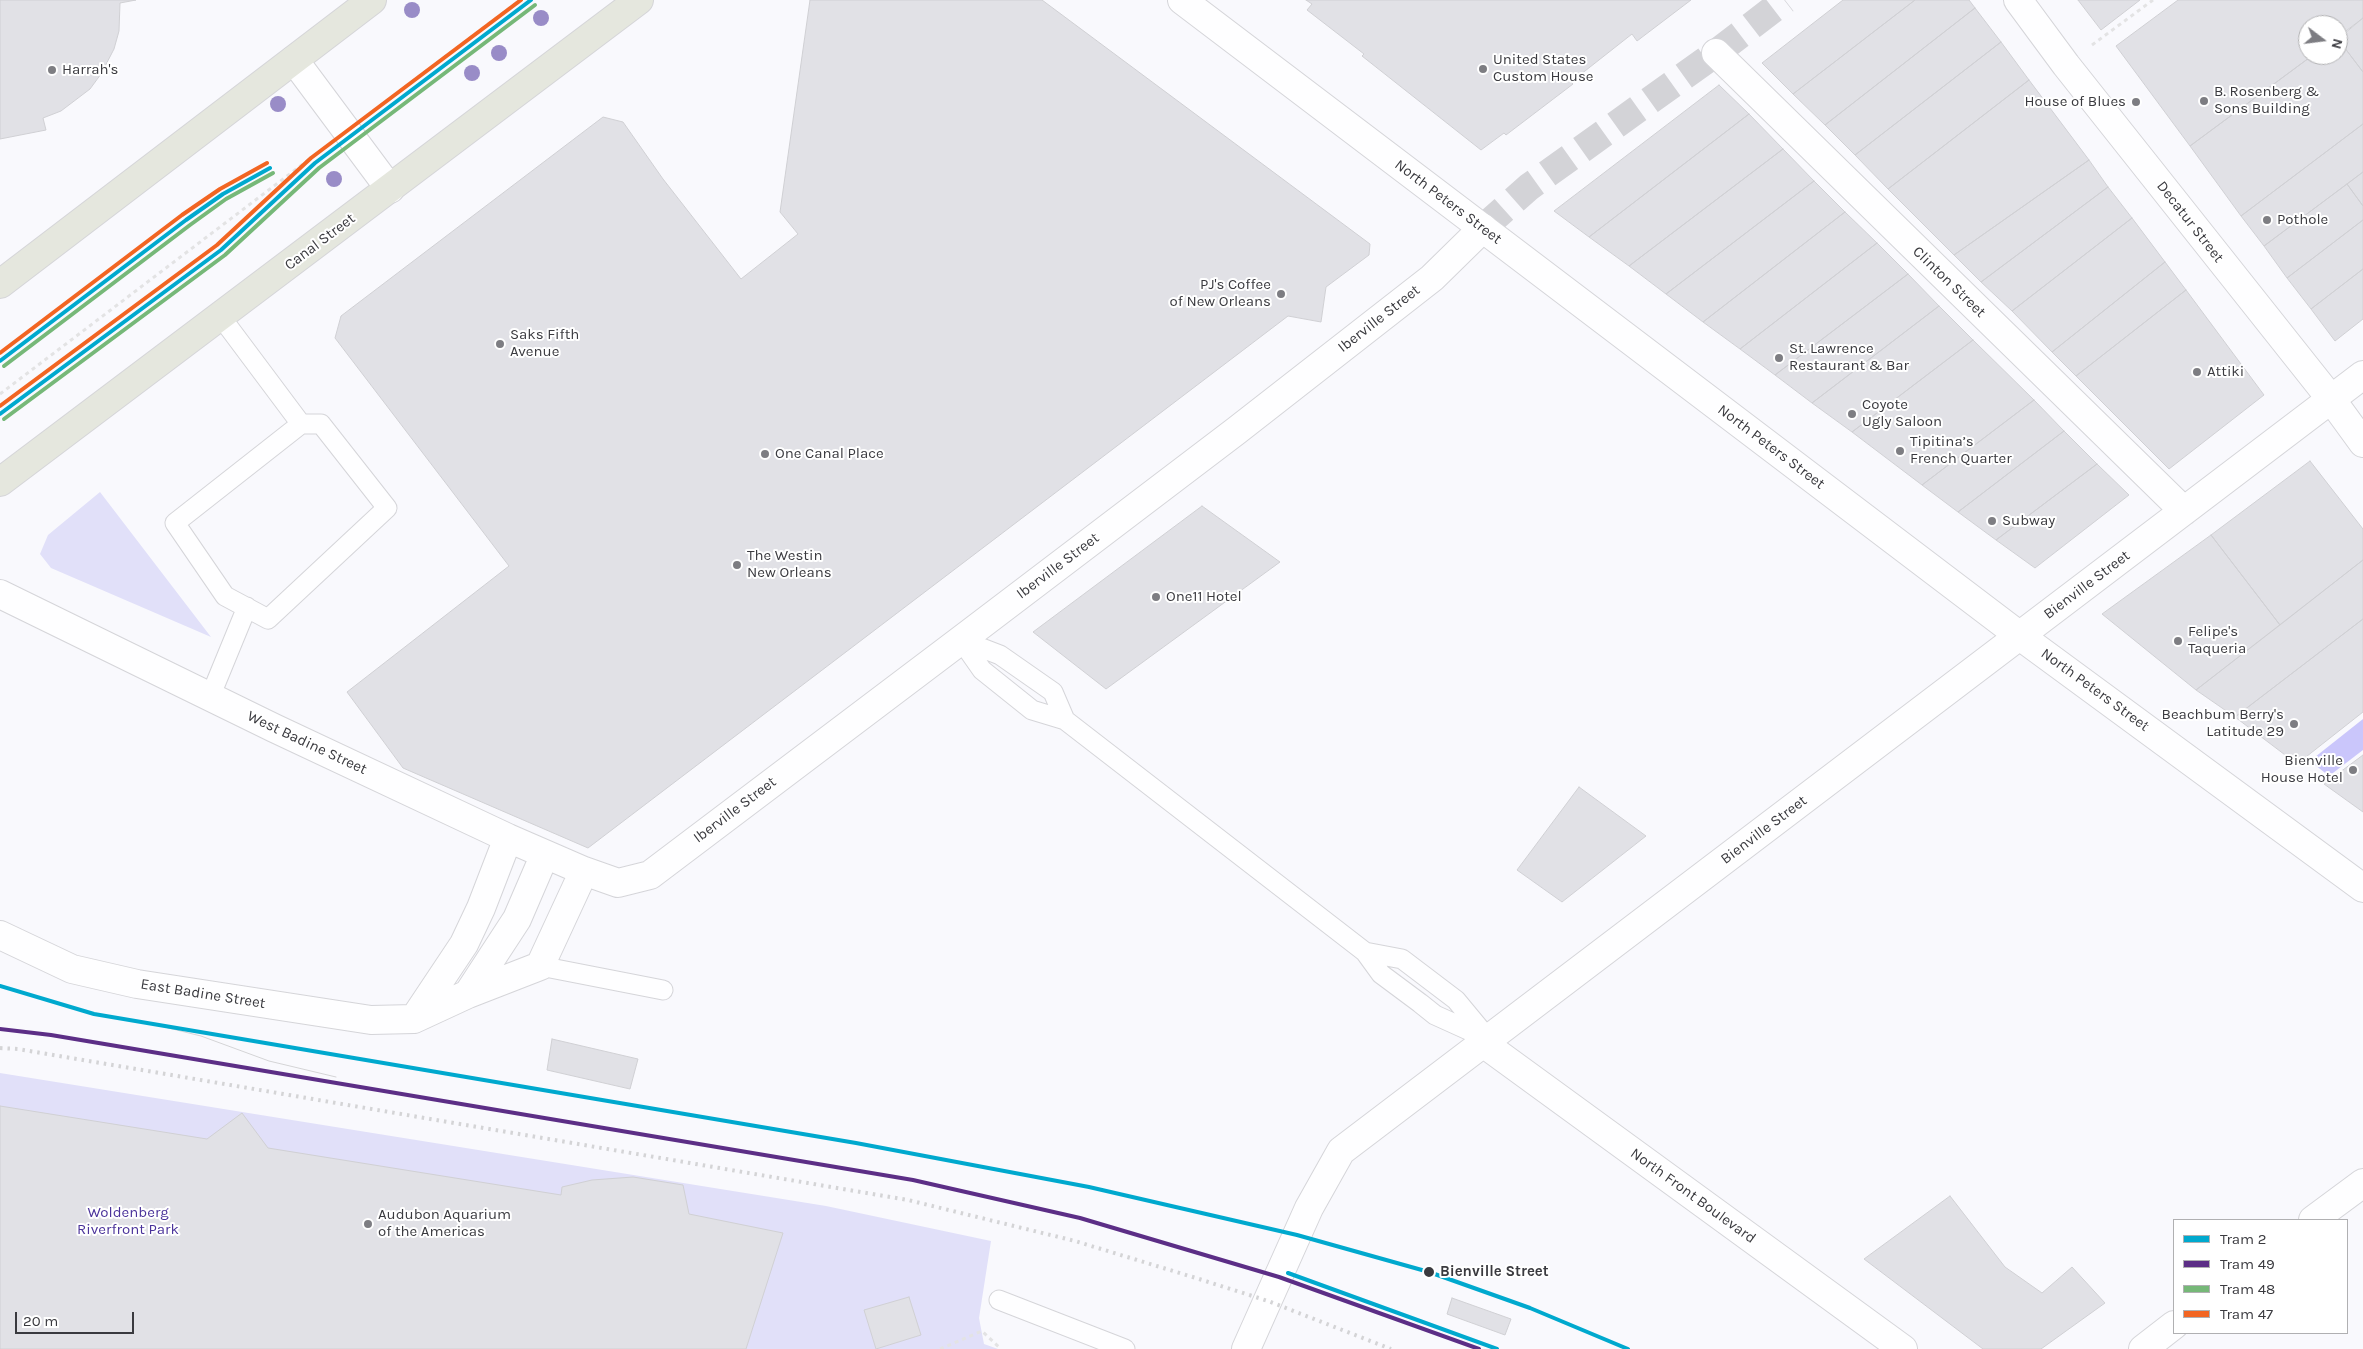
<!DOCTYPE html>
<html>
<head>
<meta charset="utf-8">
<style>
  body { margin:0 }
  #map { position:relative; width:2363px; height:1349px; overflow:hidden; background:#f9f9fd; font-family:Karla,sans-serif }
  canvas { display:block }
  .legend { position:absolute; left:2173px; top:1219px; width:175px; height:115px; box-sizing:border-box; background:#fff; border:1px solid #b0b0b2; margin:0; padding:6px 9px; list-style:none; font-size:15px; color:#3a3a3f }
  .legend li { display:flex; align-items:center; gap:10px; height:25px }
  .legend b { width:25px; border:1px solid #b0b0b2 }
  .north { position:absolute; left:2298px; top:15px; width:50px; height:50px; box-sizing:border-box; background:#fff; border:1px solid #b0b0b2; border-radius:50%; rotate:105deg; font-size:14px; font-weight:700; line-height:20px; text-align:center; color:#3a3a3f }
  .north::after { content:''; display:block; margin:auto; width:18px; height:22px; background:#7d7d82; clip-path:polygon(50% 0,100% 100%,50% 72%,0 100%) }
  .scale { position:absolute; left:15px; top:1312px; width:119px; height:22px; box-sizing:border-box; border:2px solid #3a3a3f; border-top:0; padding-left:6px; font-size:15px; line-height:18px; white-space:nowrap; color:#3a3a3f; -webkit-text-stroke:4px #fff; paint-order:stroke }
</style>
</head>
<body>
<div id="map">
<canvas width="2363" height="1349"></canvas>
<ul class="legend">
<li><b style="height:6px;background:#00a9ce"></b>Tram 2</li>
<li><b style="height:6px;background:#5c2e86"></b>Tram 49</li>
<li><b style="height:6px;background:#76b878"></b>Tram 48</li>
<li><b style="height:6px;background:#f26522"></b>Tram 47</li>
</ul>
<div class="north">N</div>
<div class="scale">20 m</div>
</div>
<script>
const context = document.querySelector('canvas').getContext('2d');
context.lineJoin = 'round';
function paint(path, color) { context.fillStyle = color; context.fill(path, 'evenodd'); }
const toPath = rows => new Path2D(rows.map(r => 'M' + r).join(''));
function stroke(path, color, width, dash) { context.strokeStyle = color; context.lineWidth = width; context.lineCap = dash ? 'butt' : 'round'; context.setLineDash(dash || []); context.stroke(path); }
function label(font, color, halo, rows, align = 'center') {
  context.font = font + ' Karla,sans-serif'; context.lineWidth = 4; context.setLineDash([]); context.textBaseline = 'middle'; context.strokeStyle = halo; context.fillStyle = color; for (const [text, x, y, turn = 0] of rows) {
    context.save(); context.translate(x, y); context.rotate((+turn || 0) * Math.PI / 180); context.textAlign = isNaN(turn) ? turn : align; if (halo) context.strokeText(text, 0, 0); context.fillText(text, 0, 0); context.restore();
  }
}
const green = toPath([
  [100,492,211,637,51,568,40,554,48,535],
  [0,1073,826,1206,991,1241,979,1318,984,1344,998,1349,0,1349]
]);
const water = toPath([
  [2363,719,2363,750,2329,776,2310,761]
]);
const building = toPath([
  [0,0,136,0,120,3,119,31,114,49,101,74,90,89,61,111,43,118,46,130,0,139,0,0],
  [810,0,1042,0,1370,244,1369,255,1326,287,1321,322,1288,316,588,848,403,768,347,692,509,566,335,338,341,316,603,117,623,122,663,179,741,279,798,234,780,212,810,0],
  [1306,0,1691,0,1637,41,1632,34,1571,82,1573,84,1506,135,1504,133,1481,150,1362,56,1364,54,1307,10,1312,4,1306,0],
  [1843,0,1915,0,1793,94,1762,63,1843,0],
  [1915,0,1969,0,1975,8,1825,125,1793,94,1915,0],
  [2078,0,2140,0,2101,30,2078,0],
  [2178,0,2363,0,2363,18,2338,37,2338,25,2308,25,2308,55,2313,55,2190,146,2116,46,2178,0],
  [1975,8,2001,42,1855,155,1825,125,1975,8],
  [2363,18,2363,72,2338,39,2363,18],
  [2338,39,2363,72,2363,124,2241,216,2190,146,2313,55,2338,55,2338,39],
  [2001,42,2029,80,1888,189,1855,155,2001,42],
  [2029,80,2089,160,1954,255,1888,189,2029,80],
  [1719,85,1749,114,1589,237,1554,211,1719,85],
  [1749,114,1783,149,1629,266,1589,237,1749,114],
  [2363,124,2363,172,2264,246,2241,216,2363,124],
  [1783,149,1814,181,1666,294,1629,266,1783,149],
  [2089,160,2108,187,1981,282,1954,255,2089,160],
  [2363,172,2363,206,2347,184,2363,172],
  [1814,181,1845,212,1703,322,1666,294,1814,181],
  [2347,184,2363,206,2363,220,2287,278,2264,246,2347,184],
  [2108,187,2132,218,2012,311,1981,282,2108,187],
  [1845,212,1877,243,1740,349,1703,322,1845,212],
  [2132,218,2165,262,2052,352,2012,311,2132,218],
  [2363,220,2363,269,2311,309,2287,278,2363,220],
  [1877,243,1908,274,1775,375,1740,349,1877,243],
  [2165,262,2186,290,2076,376,2052,352,2165,262],
  [2363,269,2363,319,2335,341,2311,309,2363,269],
  [1908,274,1939,306,1812,403,1775,375,1908,274],
  [2186,290,2264,395,2169,469,2076,376,2186,290],
  [1939,306,1973,340,1852,432,1812,403,1939,306],
  [1973,340,2034,400,1922,485,1852,432,1973,340],
  [2034,400,2064,431,1958,512,1922,485,2034,400],
  [2064,431,2097,464,1996,540,1958,512,2064,431],
  [2310,461,2363,529,2363,560,2280,625,2211,535,2310,461],
  [2097,464,2129,495,2035,568,1996,540,2097,464],
  [1202,506,1280,562,1106,689,1033,632,1202,506],
  [2211,535,2280,625,2196,690,2102,614,2211,535],
  [2363,560,2363,619,2235,717,2196,690,2363,560],
  [2363,619,2363,712,2297,764,2235,717,2363,619],
  [2363,755,2363,812,2324,784,2363,755],
  [1579,787,1646,836,1562,902,1517,870,1579,787],
  [552,1039,638,1059,630,1089,547,1070,552,1039],
  [0,1106,207,1139,242,1113,268,1148,561,1195,562,1187,592,1180,633,1177,683,1185,689,1214,783,1233,746,1349,0,1349,0,1106],
  [1950,1196,2005,1267,2042,1293,2072,1267,2105,1303,2041,1349,1983,1349,1864,1259,1950,1196],
  [909,1297,921,1335,876,1349,864,1310,909,1297],
  [1452,1298,1511,1319,1505,1335,1447,1314,1452,1298]
]);
const streetTunnel = toPath([
  [1483,228,1529,187,1716,53,1785,0]
]);
const path = toPath([
  [2092,45,2153,0],
  [373,111,520,0],
  [0,394,320,151],
  [940,1349,982,1331,1001,1349]
]);
const lane = toPath([
  [221,317,301,424,321,424,387,508,268,619,225,596,175,523,301,424],
  [961,640,982,670,1032,710,1065,720,1365,952,1381,974,1420,1003,1435,1015,1488,1039],
  [961,640,1000,655,1053,692,1065,720],
  [210,697,247,607],
  [1365,952,1402,959,1456,1000,1485,1035],
  [540,966,663,990],
  [999,1300,1125,1349]
]);
const street = toPath([
  [2018,0,2066,65,2331,399,2363,443],
  [1716,53,2184,511],
  [0,594,274,728,508,838,584,871,618,883,650,875,961,640,1236,431,1432,278,1483,228],
  [0,935,72,969,137,984,371,1020,414,1019,468,994,517,919,545,854],
  [468,994,540,966,584,871],
  [414,1019,464,944,481,908,508,838],
  [1483,1043,1903,1349],
  [2313,1220,2363,1183],
  [1246,1349,1309,1208,1341,1151,2363,375],
  [2143,1349,2174,1325]
]);
const secondary = toPath([
  [1182,0,2020,636,2363,888],
  [294,60,390,189]
]);
const primary = toPath([
  [0,284,372,0],
  [0,482,639,0]
]);
const tram = toPath([
  [140,1021,201,1036,269,1061,336,1077]
]);
const rail = toPath([
  [0,1048,18,1049,908,1200,1075,1241,1196,1278,1268,1301,1391,1349]
]);
const tram1 = toPath([
  [0,361,186,220,223,194,270,168],
  [0,414,221,250,315,163,531,0],
  [0,986,94,1014,856,1143,1089,1187,1297,1235,1429,1272,1530,1308,1628,1349],
  [1288,1273,1497,1349]
]);
const tram2 = toPath([
  [0,1029,51,1035,913,1180,1080,1218,1279,1277,1479,1349]
]);
const tram3 = toPath([
  [4,366,190,225,226,199,273,173],
  [4,419,225,255,319,168,535,5]
]);
const tram4 = toPath([
  [0,353,182,215,220,189,267,163],
  [0,406,217,245,311,158,521,0]
]);
const trees = [
  [412,10],
  [541,18],
  [499,53],
  [472,73],
  [278,104],
  [334,179]
];
const markers = [
  [1483,69,5,"#7d7d82"],
  [52,70,5,"#7d7d82"],
  [2204,101,5,"#7d7d82"],
  [2136,102,5,"#7d7d82"],
  [2267,220,5,"#7d7d82"],
  [1281,294,5,"#7d7d82"],
  [500,344,5,"#7d7d82"],
  [1779,358,5,"#7d7d82"],
  [2197,372,5,"#7d7d82"],
  [1852,414,5,"#7d7d82"],
  [1900,451,5,"#7d7d82"],
  [765,454,5,"#7d7d82"],
  [1992,521,5,"#7d7d82"],
  [737,565,5,"#7d7d82"],
  [1156,597,5,"#7d7d82"],
  [2178,641,5,"#7d7d82"],
  [2294,724,5,"#7d7d82"],
  [2353,770,5,"#7d7d82"],
  [368,1224,5,"#7d7d82"],
  [1429,1272,6,"#3a3a3f"]
];
const poiNames = [
  ["United States",1493,60],
  ["Custom House",1493,77],
  ["Harrah's",62,70],
  ["B. Rosenberg &",2214,92],
  ["Sons Building",2214,109],
  ["House of Blues",2126,102,"right"],
  ["Pothole",2277,220],
  ["PJ's Coffee",1271,285,"right"],
  ["of New Orleans",1271,302,"right"],
  ["Saks Fifth",510,335],
  ["Avenue",510,352],
  ["St. Lawrence",1789,349],
  ["Restaurant & Bar",1789,366],
  ["Attiki",2207,372],
  ["Coyote",1862,405],
  ["Ugly Saloon",1862,422],
  ["Tipitina’s",1910,442],
  ["French Quarter",1910,459],
  ["One Canal Place",775,454],
  ["Subway",2002,521],
  ["The Westin",747,556],
  ["New Orleans",747,573],
  ["One11 Hotel",1166,597],
  ["Felipe's",2188,632],
  ["Taqueria",2188,649],
  ["Beachbum Berry's",2284,715,"right"],
  ["Latitude 29",2284,732,"right"],
  ["Bienville",2343,761,"right"],
  ["House Hotel",2343,778,"right"],
  ["Audubon Aquarium",378,1215],
  ["of the Americas",378,1232]
];
const streetNames = [
  ["North Peters Street",1448,202,37],
  ["Decatur Street",2190,222,52],
  ["Canal Street",320,242,-37],
  ["Clinton Street",1949,282,44],
  ["Iberville Street",1379,319,-38],
  ["North Peters Street",1771,447,37],
  ["Iberville Street",1058,566,-37],
  ["Bienville Street",2087,585,-37],
  ["North Peters Street",2095,690,36],
  ["West Badine Street",307,743,25],
  ["Iberville Street",735,810,-37],
  ["Bienville Street",1764,830,-37],
  ["East Badine Street",203,994,9],
  ["North Front Boulevard",1693,1196,36]
];
const parkNames = [
  ["Woldenberg",128,1213],
  ["Riverfront Park",128,1230]
];
const stopNames = [
  ["Bienville Street",1440,1272]
];
paint(green, '#e1e0f9');
paint(water, '#cac6fb');
paint(building, '#e1e1e6');
stroke(building, '#d0d0d4', 1);
stroke(streetTunnel, '#d3d3d7', 28, [28, 14]);
stroke(lane, '#d5d5d9', 21);
stroke(street, '#d5d5d9', 30);
stroke(secondary, '#d5d5d9', 30);
stroke(primary, '#d5d5d8', 30);
stroke(path, '#e3e3e4', 3, [4, 4]);
stroke(lane, '#fefeff', 19);
stroke(street, '#fefeff', 28);
stroke(secondary, '#fefeff', 28);
stroke(primary, '#e5e7de', 28);
stroke(tram, '#d4d4d6', 1);
stroke(rail, '#d4d4d6', 4, [2.5, 5]);
stroke(tram1, '#00a9ce', 4);
stroke(tram2, '#5c2e86', 4);
stroke(tram3, '#76b878', 4);
stroke(tram4, '#f26522', 4);
context.fillStyle = '#998cc7';
for (const [x, y] of trees) { context.beginPath(); context.arc(x, y, 8, 0, 2 * Math.PI); context.fill(); }
for (const [x, y, r, color] of markers) { const dot = new Path2D(); dot.arc(x, y, r, 0, 2 * Math.PI); context.fillStyle = color; context.fill(dot); stroke(dot, '#fff', 2); }
label('15px', '#3a3a3f', '#fff', poiNames, 'left');
label('15px', '#3a3a3f', '#fff', streetNames);
label('15px', '#4a329a', '#fff', parkNames);
label('bold 15px', '#3a3a3f', '#fff', stopNames, 'left');
</script>
</body>
</html>
